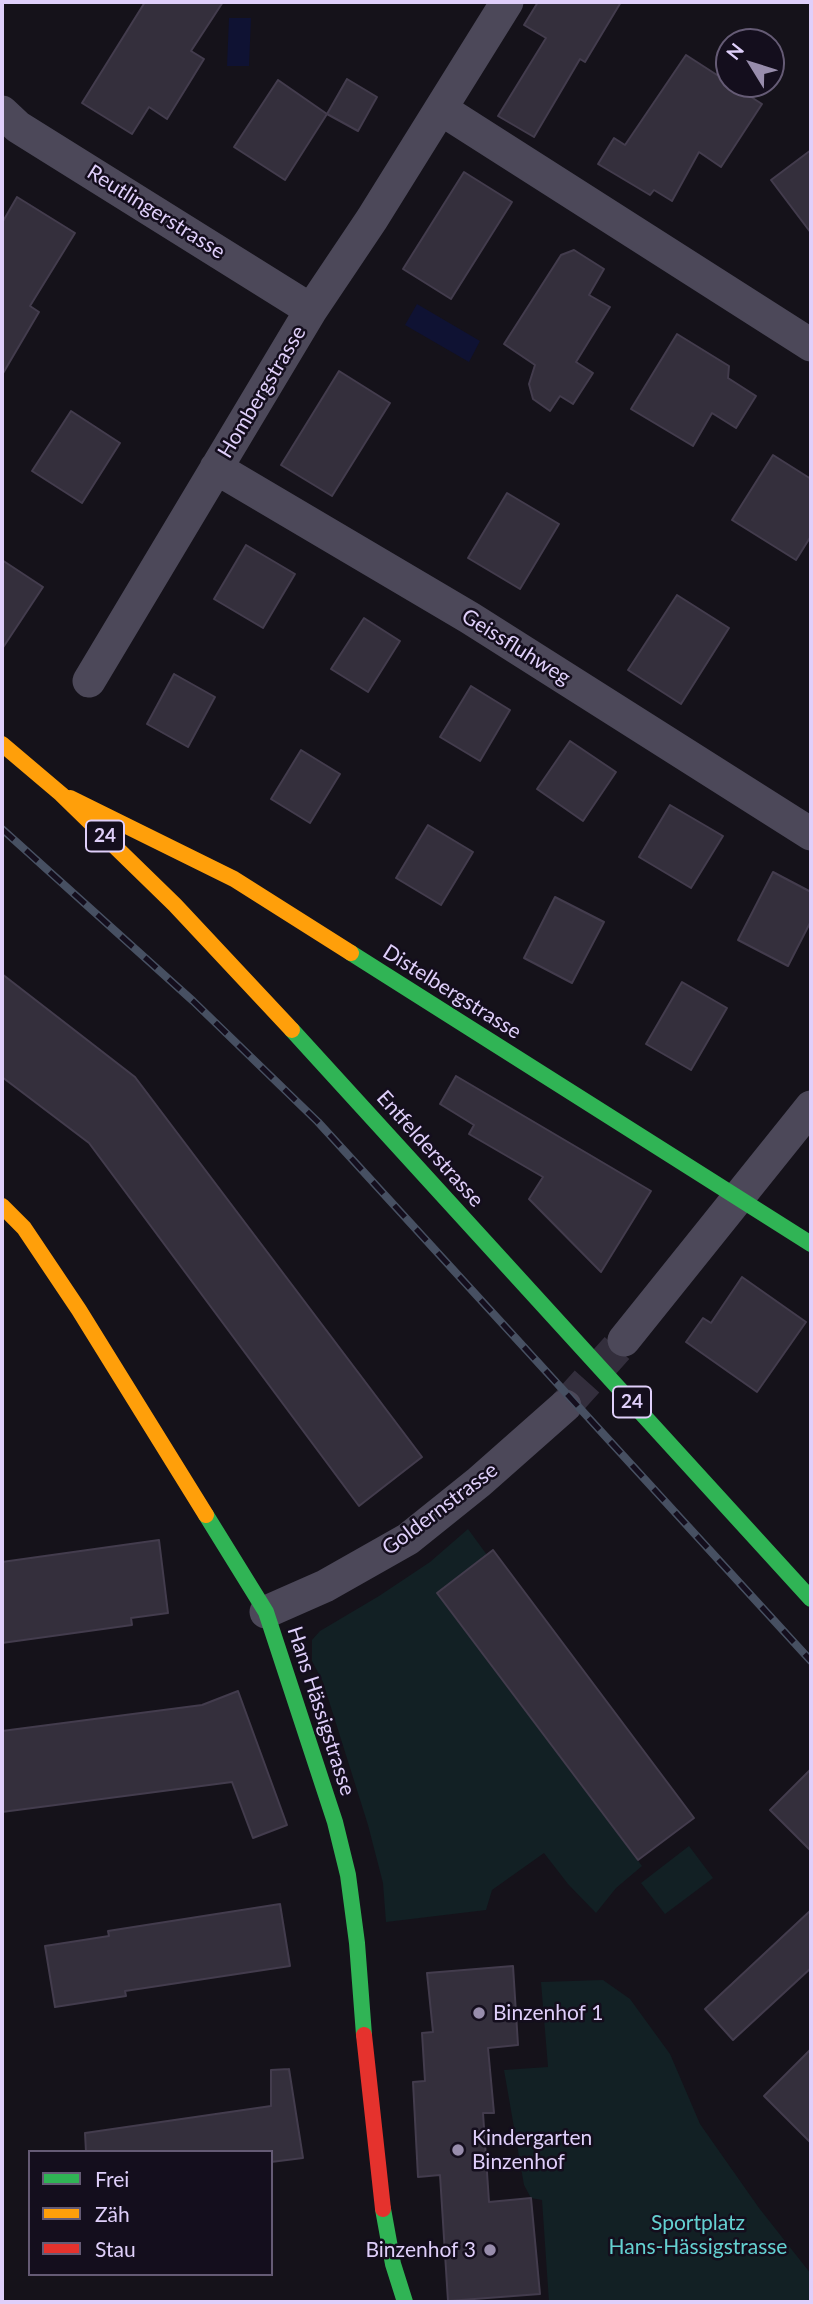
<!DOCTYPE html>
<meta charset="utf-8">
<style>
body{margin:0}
#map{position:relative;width:813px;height:2304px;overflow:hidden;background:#15121a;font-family:Lato,sans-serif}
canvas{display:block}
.frame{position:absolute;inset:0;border:4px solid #dfcffa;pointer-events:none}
.legend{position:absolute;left:28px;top:2150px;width:245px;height:126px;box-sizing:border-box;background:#140e1d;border:2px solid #655b75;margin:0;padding:9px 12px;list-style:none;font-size:21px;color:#dfcffa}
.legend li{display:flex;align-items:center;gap:14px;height:35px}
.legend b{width:35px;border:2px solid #655b75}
.north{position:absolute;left:715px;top:28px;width:70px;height:70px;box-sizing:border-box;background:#140e1d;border:2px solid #655b75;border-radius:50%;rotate:308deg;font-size:19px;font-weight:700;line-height:28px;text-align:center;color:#dfcffa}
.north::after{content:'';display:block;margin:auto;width:24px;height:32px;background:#988dac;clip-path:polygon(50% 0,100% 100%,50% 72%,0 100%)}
</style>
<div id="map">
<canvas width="813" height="2304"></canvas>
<div class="frame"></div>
<ul class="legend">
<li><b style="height:9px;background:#30b455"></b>Frei</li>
<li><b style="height:9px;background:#ff9f0a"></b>Zäh</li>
<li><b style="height:9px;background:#e5322d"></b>Stau</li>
</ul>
<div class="north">N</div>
</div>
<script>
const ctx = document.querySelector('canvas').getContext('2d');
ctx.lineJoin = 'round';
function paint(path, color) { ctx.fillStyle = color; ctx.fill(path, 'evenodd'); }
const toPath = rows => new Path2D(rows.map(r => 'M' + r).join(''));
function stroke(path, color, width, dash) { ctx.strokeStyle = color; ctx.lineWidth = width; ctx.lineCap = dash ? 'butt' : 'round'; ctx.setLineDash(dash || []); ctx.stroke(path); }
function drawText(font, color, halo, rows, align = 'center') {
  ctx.font = font + ' Lato,sans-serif'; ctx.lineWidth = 5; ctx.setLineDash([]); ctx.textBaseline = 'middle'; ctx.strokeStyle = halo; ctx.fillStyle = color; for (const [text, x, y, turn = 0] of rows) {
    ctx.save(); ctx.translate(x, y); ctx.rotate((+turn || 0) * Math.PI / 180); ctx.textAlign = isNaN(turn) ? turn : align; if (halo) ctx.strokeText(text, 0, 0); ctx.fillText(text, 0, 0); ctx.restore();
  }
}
paint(toPath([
 [468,1529,487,1555,438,1593,642,1866,616,1888,596,1913,568,1884,544,1853,492,1890,486,1910,386,1922,383,1883,368,1825,323,1682,312,1661,312,1640,320,1631,379,1596,430,1562],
 [689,1846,713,1878,665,1914,641,1883],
 [603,1980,630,1999,670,2054,700,2124,759,2208,811,2274,811,2302,549,2302,542,2200,531,2198,524,2185,504,2070,548,2067,541,1982]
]), '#122024');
paint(toPath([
 [229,18,251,18,249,66,227,66],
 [417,304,480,341,469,362,405,325]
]), '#0f1233');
const building = toPath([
 [145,2,223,2,191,51,204,59,167,119,149,107,132,134,82,103,145,2],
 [538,2,621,2,585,62,580,59,534,137,498,116,546,38,524,25,538,2],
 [686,55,762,104,721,167,699,152,672,201,654,190,650,195,598,164,614,138,625,145,686,55],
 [347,79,377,97,358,131,327,114,347,79],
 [278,80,327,114,285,180,234,147,278,80],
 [811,150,811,233,771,180,811,150],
 [464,172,512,202,451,299,403,269,464,172],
 [17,197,75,233,30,306,39,312,2,375,2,223,17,197],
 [574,250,604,269,589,295,610,307,576,362,593,373,573,404,560,396,550,411,533,399,529,384,535,365,504,344,561,255,574,250],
 [677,334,729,366,728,378,756,396,736,428,712,413,693,446,631,409,677,334],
 [339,371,390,403,332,496,281,465,339,371],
 [71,411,120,443,82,503,32,471,71,411],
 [773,455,811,479,811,536,796,560,732,520,773,455],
 [507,493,559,524,520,589,468,558,507,493],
 [246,545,295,574,263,628,214,599,246,545],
 [2,560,43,587,2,649,2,560],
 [677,595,729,628,681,704,628,670,677,595],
 [364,618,400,641,368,692,331,669,364,618],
 [174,674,215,697,188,747,147,724,174,674],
 [471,686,510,710,480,761,440,737,471,686],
 [570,741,616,772,583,821,537,789,570,741],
 [301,750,340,774,310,823,271,799,301,750],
 [670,805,723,836,691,888,639,857,670,805],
 [428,825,473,852,441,905,396,878,428,825],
 [773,872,811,892,811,921,788,966,738,940,773,872],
 [555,897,604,922,572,983,524,958,555,897],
 [2,974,135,1077,422,1457,359,1506,89,1143,2,1077,2,974],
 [682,982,727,1008,691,1070,646,1044,682,982],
 [456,1076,651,1191,601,1272,529,1199,543,1177,469,1134,474,1125,440,1104,456,1076],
 [742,1277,806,1322,757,1392,686,1342,703,1318,711,1323,742,1277],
 [159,1540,168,1613,131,1618,132,1625,2,1643,2,1562,159,1540],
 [493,1550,694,1818,638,1860,437,1593,493,1550],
 [238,1691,287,1825,253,1838,232,1782,2,1812,2,1731,202,1705,238,1691],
 [811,1769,811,1851,770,1810,811,1769],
 [280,1904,290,1966,125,1991,126,1996,55,2007,45,1946,109,1936,108,1931,280,1904],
 [811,1910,811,1968,733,2040,705,2009,811,1910],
 [513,1966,518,2045,488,2048,494,2113,483,2113,489,2202,531,2198,540,2294,448,2301,440,2175,418,2177,413,2082,425,2081,422,2033,433,2032,427,1973,513,1966],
 [811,2049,811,2143,764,2096,811,2049],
 [289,2069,303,2158,271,2162,271,2152,86,2152,85,2133,271,2106,271,2070,289,2069]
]);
paint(building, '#342f3c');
stroke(building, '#433c4d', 2);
stroke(toPath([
 [565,1406,617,1348]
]), '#332e3c', 33, [33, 17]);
stroke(toPath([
 [441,109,811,345],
 [2,112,18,127,311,310],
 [216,468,470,618,811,834],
 [89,681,311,310,372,219,507,2],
 [624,1340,811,1107],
 [266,1612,325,1586,408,1539,479,1482,565,1406]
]), '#4c4859', 33);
stroke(toPath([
 [351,953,811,1244],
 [292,1030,811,1599],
 [206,1515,266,1612,335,1822,348,1875,357,1943,364,2035],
 [383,2209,393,2264,405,2302]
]), '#30b455', 16);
stroke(toPath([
 [2,744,61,794,175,905,292,1030],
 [70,798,234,879,351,953],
 [2,1206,24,1228,79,1310,206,1515]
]), '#ff9f0a', 16);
stroke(toPath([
 [364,2035,383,2209]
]), '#e5322d', 16);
const rail = toPath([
 [2,829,193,1001,318,1122,811,1661]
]);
stroke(rail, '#475062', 8);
stroke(rail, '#140e1d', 5, [16]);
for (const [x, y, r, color] of [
 [479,2013,7,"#988dac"],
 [458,2150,7,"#988dac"],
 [490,2250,7,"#988dac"]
]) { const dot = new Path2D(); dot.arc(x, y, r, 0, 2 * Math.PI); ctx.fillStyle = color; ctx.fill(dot); stroke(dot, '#140e1d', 2.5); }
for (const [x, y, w] of [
 [105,836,38],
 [632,1402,38]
]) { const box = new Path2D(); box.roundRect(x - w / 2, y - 15.5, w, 31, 5); ctx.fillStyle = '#140e1d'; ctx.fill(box); stroke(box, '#dfcffa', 2); }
drawText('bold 19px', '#dfcffa', null, [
 ["24",105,836],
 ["24",632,1402]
]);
drawText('21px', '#dfcffa', '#140e1d', [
 ["Reutlingerstrasse",156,212,32],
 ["Hombergstrasse",262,392,-59],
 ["Geissfluhweg",516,647,32],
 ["Distelbergstrasse",452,992,32],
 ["Entfelderstrasse",430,1149,48],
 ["Goldernstrasse",440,1509,-37],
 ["Hans Hässigstrasse",321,1711,72]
]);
drawText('21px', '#dfcffa', '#140e1d', [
 ["Binzenhof 1",493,2013],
 ["Kindergarten",472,2138],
 ["Binzenhof",472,2162],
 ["Binzenhof 3",476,2250,"right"]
], 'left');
drawText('21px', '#64d1d1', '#140e1d', [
 ["Sportplatz",698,2223],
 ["Hans-Hässigstrasse",698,2247]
]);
</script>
